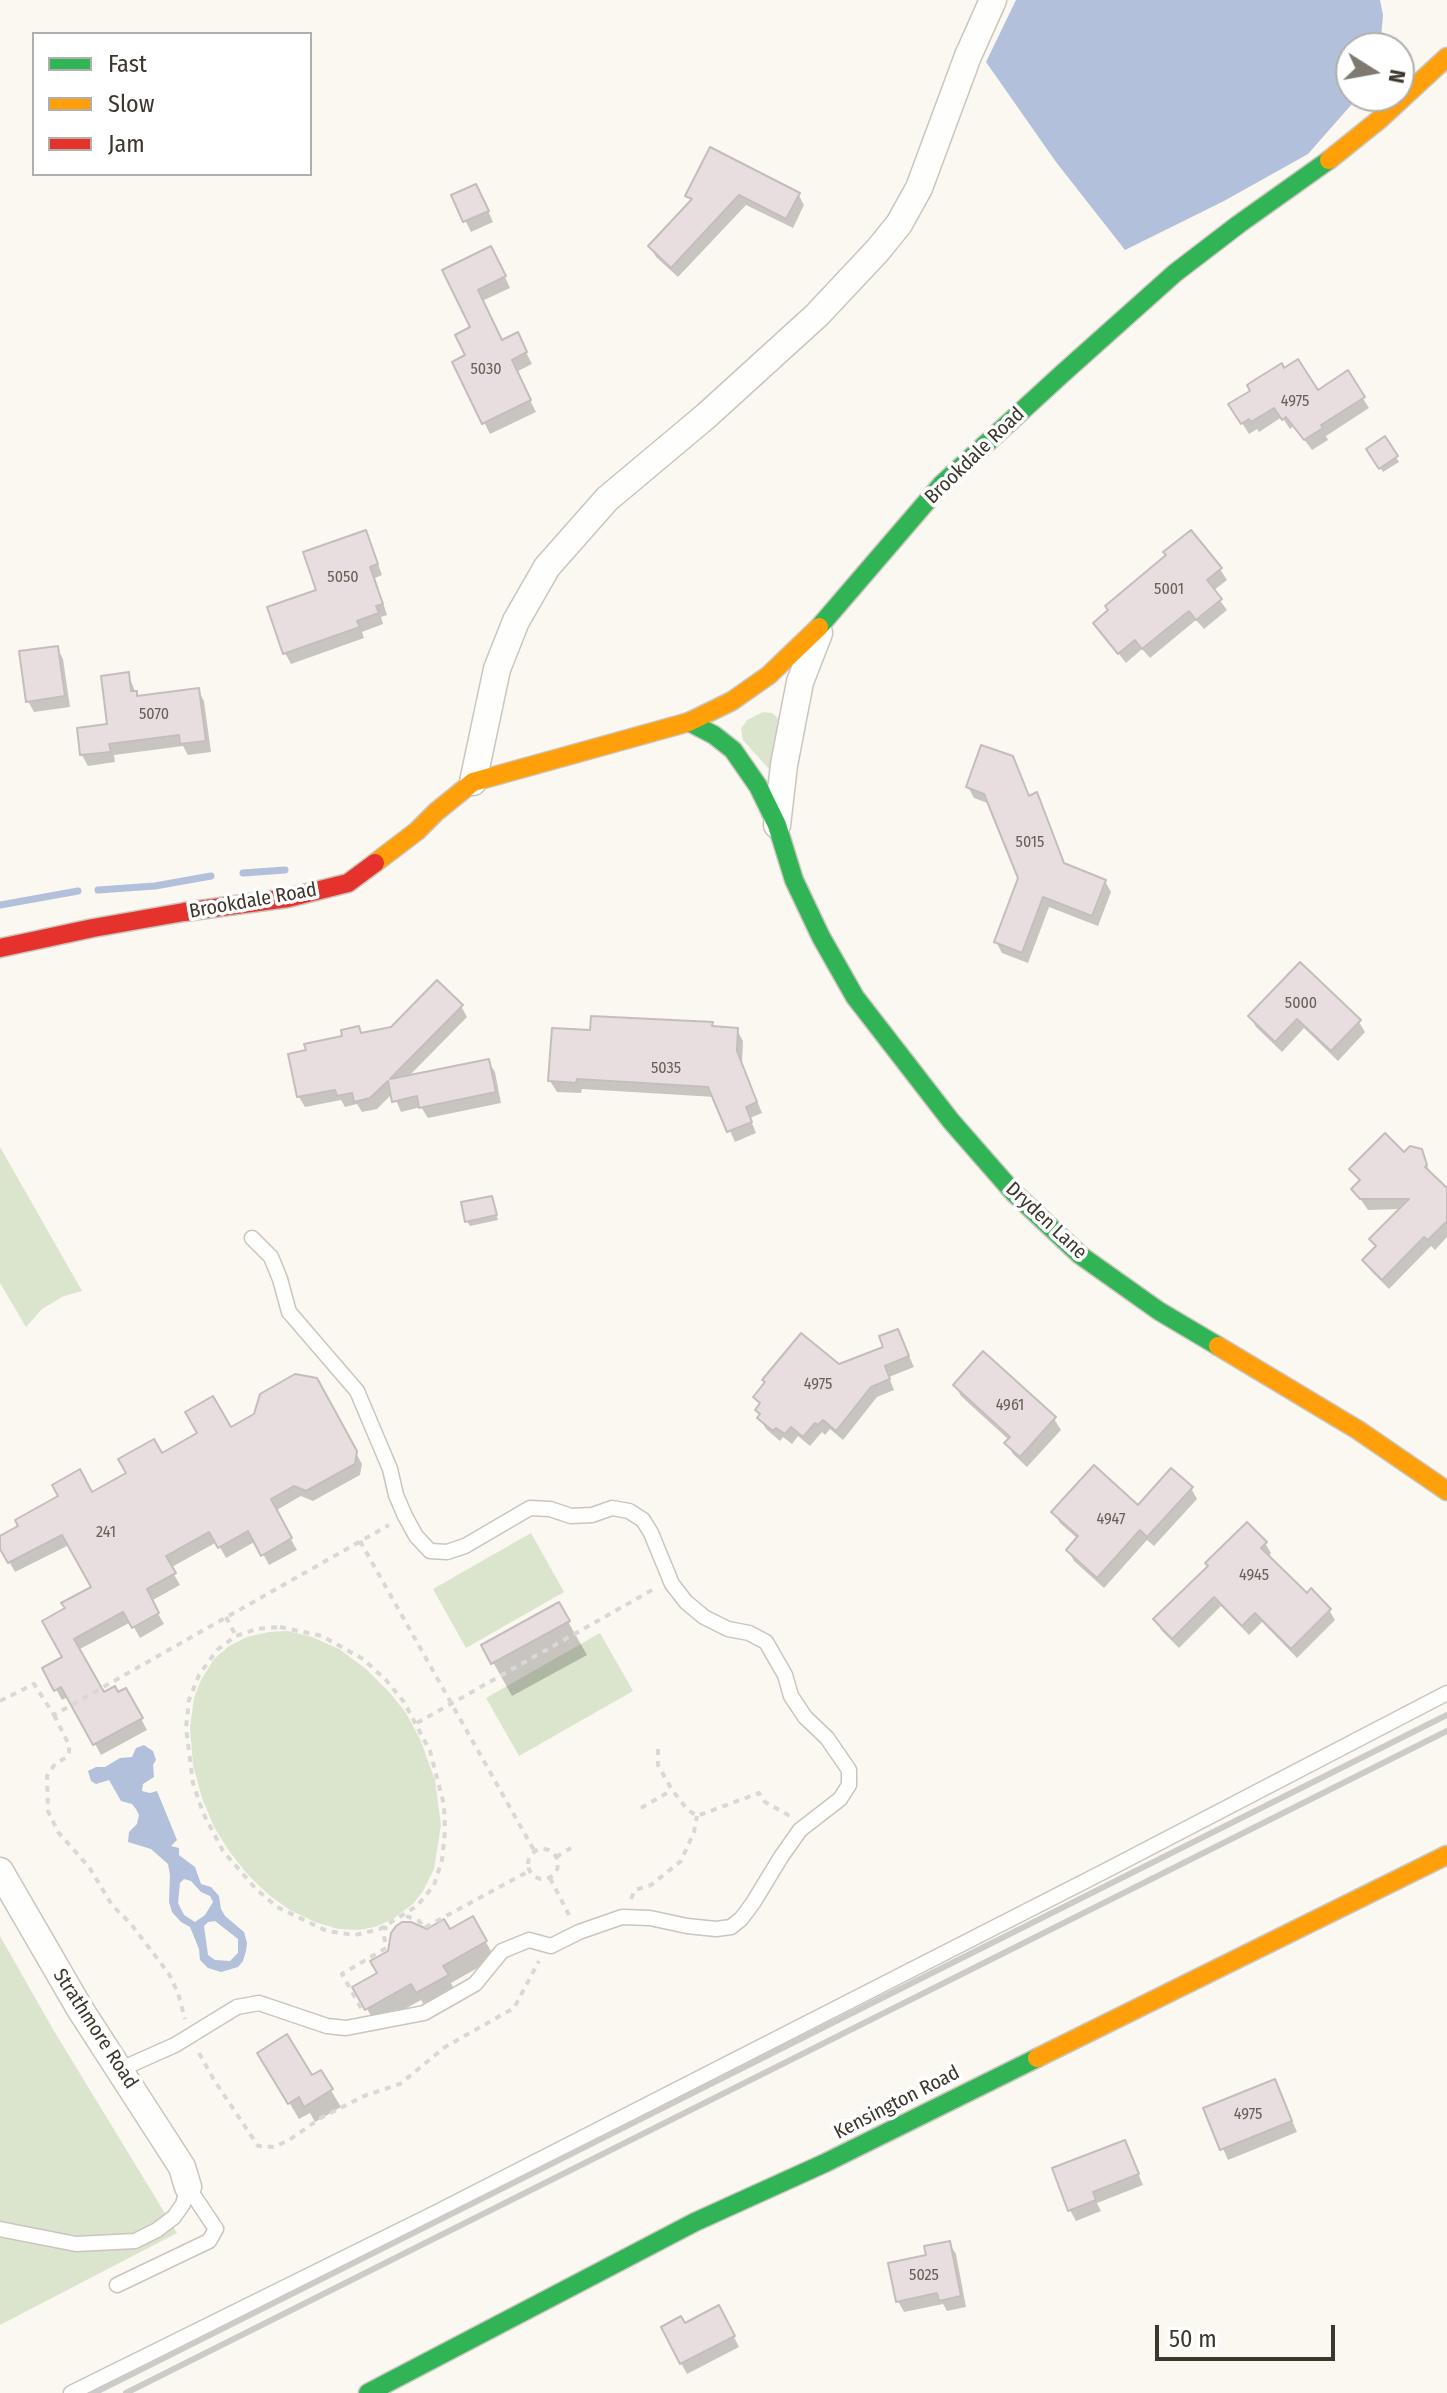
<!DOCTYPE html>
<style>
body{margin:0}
#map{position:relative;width:1447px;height:2393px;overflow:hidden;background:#fbf7f1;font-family:"Fira Sans Condensed",sans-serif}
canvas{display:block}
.legend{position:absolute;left:32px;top:32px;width:280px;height:144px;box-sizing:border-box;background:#fff;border:2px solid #b1afaa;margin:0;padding:10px 14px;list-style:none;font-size:24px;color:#3c362b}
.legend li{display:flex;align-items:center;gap:16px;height:40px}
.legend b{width:40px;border:2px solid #b1afaa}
.north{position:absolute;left:1335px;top:32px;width:80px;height:80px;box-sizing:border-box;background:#fff;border:2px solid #b1afaa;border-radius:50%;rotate:101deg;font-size:22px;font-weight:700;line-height:32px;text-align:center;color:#3c362b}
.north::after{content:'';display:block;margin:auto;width:28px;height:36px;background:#7f7a70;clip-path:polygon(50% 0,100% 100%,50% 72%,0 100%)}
.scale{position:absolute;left:1155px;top:2325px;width:180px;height:36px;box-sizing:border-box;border:4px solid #3c362b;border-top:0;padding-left:10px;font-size:24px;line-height:28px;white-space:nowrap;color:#3c362b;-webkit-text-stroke:6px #fff;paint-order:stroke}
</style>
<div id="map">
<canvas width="1447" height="2393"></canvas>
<ul class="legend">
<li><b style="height:10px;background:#30b455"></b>Fast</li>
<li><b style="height:10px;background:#ff9f0a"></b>Slow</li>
<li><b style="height:10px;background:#e5322d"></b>Jam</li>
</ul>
<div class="north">N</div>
<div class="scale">50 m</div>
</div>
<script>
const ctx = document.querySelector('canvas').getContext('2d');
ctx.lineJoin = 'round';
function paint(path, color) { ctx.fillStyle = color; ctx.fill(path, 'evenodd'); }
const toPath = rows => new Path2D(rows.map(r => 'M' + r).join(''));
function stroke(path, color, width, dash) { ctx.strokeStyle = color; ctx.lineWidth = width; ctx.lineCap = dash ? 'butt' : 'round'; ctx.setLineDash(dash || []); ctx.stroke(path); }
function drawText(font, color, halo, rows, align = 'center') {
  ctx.font = font + ' "Fira Sans Condensed",sans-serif'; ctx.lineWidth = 7; ctx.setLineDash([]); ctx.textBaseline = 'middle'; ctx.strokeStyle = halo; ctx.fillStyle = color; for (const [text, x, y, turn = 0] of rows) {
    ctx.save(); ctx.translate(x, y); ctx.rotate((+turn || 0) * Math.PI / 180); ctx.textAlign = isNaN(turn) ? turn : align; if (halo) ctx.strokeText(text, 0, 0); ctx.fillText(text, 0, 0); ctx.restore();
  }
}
paint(toPath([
 [763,712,772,713,779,719,781,730,776,777,743,740,741,729,747,720],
 [0,1147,82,1291,64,1296,42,1309,26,1327,0,1283],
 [531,1533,564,1592,466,1648,433,1589],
 [288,1631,312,1637,339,1649,366,1669,390,1693,406,1713,420,1739,435,1780,441,1825,434,1869,423,1891,413,1904,393,1919,375,1927,359,1930,338,1929,315,1922,290,1910,270,1896,249,1876,229,1851,214,1827,202,1798,193,1765,190,1727,194,1698,201,1680,214,1659,229,1646,247,1637,269,1632],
 [600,1633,633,1691,519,1756,486,1698],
 [0,1936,54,2031,177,2233,0,2325]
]), '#dbe5ce');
paint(toPath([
 [1016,0,1380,0,1383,15,1380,48,1351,48,1351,96,1359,96,1308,154,1224,201,1125,250,1056,162,986,62],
 [144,1745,153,1751,156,1760,153,1765,154,1777,143,1784,142,1791,150,1793,157,1791,177,1840,171,1846,179,1848,179,1855,195,1867,201,1884,211,1887,219,1896,221,1909,225,1916,244,1932,247,1943,246,1951,243,1961,238,1967,221,1972,208,1968,200,1960,199,1949,190,1927,181,1922,172,1912,169,1902,170,1875,168,1864,151,1849,128,1842,129,1832,137,1824,139,1815,136,1809,132,1804,121,1801,109,1780,96,1784,91,1781,88,1771,96,1767,105,1767,120,1758,132,1757,136,1748],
 [184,1879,191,1881,201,1892,210,1896,213,1902,205,1915,195,1922,184,1915,178,1903,180,1883],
 [215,1921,238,1939,238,1953,230,1961,215,1960,208,1955,204,1926,208,1922]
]), '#b2c0db');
paint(toPath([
 [711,150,798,194,804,205,793,228,746,205,678,277,656,257,650,246,692,203,688,196],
 [453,196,482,197,493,222,471,232],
 [497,259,510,288,482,301,502,343,523,346,532,364,516,372,536,412,490,434,454,362,467,356,472,328,445,271],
 [1347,373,1369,408,1326,436,1328,440,1312,450,1294,426,1290,429,1282,417,1259,432,1257,429,1249,434,1237,415,1317,393],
 [1384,439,1399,462,1383,472,1369,449],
 [365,533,371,544,382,575,375,578,387,615,381,617,383,624,362,632,364,638,291,664,285,653,319,591],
 [1168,556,1220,569,1227,580,1213,591,1227,610,1204,629,1196,620,1150,658,1142,649,1126,663,1095,624],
 [57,648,63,659,70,707,34,712,28,701],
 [128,674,138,698,198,690,204,701,211,752,188,755,183,746,114,755,115,762,88,766,82,755,79,729,109,726],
 [1012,758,1030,797,1042,805,1065,866,1105,881,1111,892,1098,926,1049,907,1028,963,1002,953,996,942,1020,878,990,804,974,798,968,787],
 [461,1006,467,1017,408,1077,488,1061,495,1072,501,1103,428,1118,421,1107,401,1112,393,1093,377,1109,362,1112,357,1104,345,1107,341,1100,305,1107,299,1097,345,1038,358,1028,362,1035,392,1028],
 [1250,1016,1359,1022,1365,1032,1338,1061,1304,1028,1282,1052,1256,1027],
 [712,1024,714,1029,737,1030,743,1041,742,1063,762,1113,750,1118,756,1133,735,1142,715,1097,582,1089,581,1093,557,1092,550,1081,592,1033],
 [1420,1151,1432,1176,1447,1191,1447,1237,1435,1250,1431,1246,1389,1289,1371,1271,1365,1261,1377,1248,1372,1239,1401,1209,1368,1210,1354,1190,1360,1183,1352,1169],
 [491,1198,498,1220,470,1226,467,1221],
 [898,1331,914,1367,889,1377,894,1390,877,1397,843,1440,830,1429,825,1435,822,1432,810,1446,798,1436,792,1444,783,1437,780,1441,766,1429,760,1418,761,1417,758,1410,761,1406,755,1397,885,1348],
 [316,1380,362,1464,360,1475,313,1501,301,1496,275,1511,297,1550,269,1565,256,1541,226,1558,217,1542,170,1568,180,1585,151,1601,164,1624,140,1638,131,1622,78,1650,103,1695,118,1695,126,1690,147,1730,101,1755,69,1696,62,1700,45,1669,65,1658,67,1609,93,1588,69,1545,15,1572,0,1545,0,1539,92,1494,161,1456,230,1430],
 [955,1385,1054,1419,1061,1430,1027,1467,1013,1454,1007,1443,1009,1440,961,1396],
 [1191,1488,1197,1499,1154,1546,1147,1540,1104,1588,1074,1561,1068,1550,1078,1539,1060,1523,1054,1512,1138,1508],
 [1265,1543,1271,1553,1268,1557,1307,1596,1329,1610,1335,1620,1297,1658,1262,1622,1249,1635,1221,1606,1179,1648,1161,1630,1156,1620],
 [558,1604,587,1655,512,1696,484,1646],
 [472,1918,495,1958,451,1983,456,1993,427,2009,421,2000,376,2025,355,1987,380,1974,427,1931,449,1931],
 [260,2053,311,2078,320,2072,341,2107,315,2122,310,2113,299,2119],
 [1275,2081,1297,2132,1228,2160,1206,2110],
 [1125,2142,1143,2185,1097,2203,1101,2211,1076,2221,1070,2210],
 [949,2243,956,2254,966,2307,947,2311,943,2304,904,2312,898,2301,928,2257],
 [725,2319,739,2347,687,2374,681,2363,684,2326]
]), '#0003');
stroke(toPath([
 [243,873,285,870],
 [98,890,155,886,211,876],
 [0,905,78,891]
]), '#b2c0db', 7);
const building = toPath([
 [710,147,800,193,786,219,739,195,671,268,648,246,692,199,685,196,710,147],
 [476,184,489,211,463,222,451,195,476,184],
 [491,246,506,276,478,290,502,340,518,332,527,352,512,360,531,400,482,424,452,362,465,355,455,335,470,327,442,270,491,246],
 [1298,359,1318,390,1348,370,1365,397,1321,425,1323,428,1304,440,1286,417,1282,420,1274,408,1251,422,1249,419,1241,424,1228,404,1250,391,1247,385,1256,379,1282,363,1284,368,1298,359],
 [1385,436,1398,456,1379,469,1366,449,1385,436],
 [366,530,378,564,370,567,383,604,376,606,379,613,357,621,360,627,283,654,267,607,316,590,303,552,366,530],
 [1191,530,1222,568,1207,580,1222,599,1196,620,1189,611,1142,649,1135,640,1118,654,1093,623,1108,610,1105,606,1166,555,1163,552,1191,530],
 [58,646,65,696,26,702,19,651,58,646],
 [129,672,131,691,137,691,137,696,199,688,206,741,180,744,179,735,109,744,111,752,80,755,77,728,107,724,101,676,129,672],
 [981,745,1013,756,1029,796,1037,792,1064,863,1106,880,1092,916,1043,897,1022,953,994,942,1018,878,984,794,966,787,981,745],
 [1300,962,1361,1020,1331,1051,1297,1019,1275,1042,1248,1016,1300,962],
 [437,980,463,1005,390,1079,489,1059,496,1092,419,1108,417,1096,392,1102,388,1081,370,1098,354,1102,352,1093,337,1096,335,1090,297,1097,288,1054,306,1050,304,1044,342,1036,341,1030,359,1026,361,1033,391,1027,437,980],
 [591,1016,713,1022,712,1026,738,1028,737,1051,757,1102,746,1107,752,1122,727,1132,708,1087,577,1079,576,1083,548,1081,552,1028,590,1030,591,1016],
 [1385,1133,1404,1152,1410,1146,1422,1149,1427,1165,1425,1167,1447,1188,1447,1221,1428,1240,1424,1237,1382,1280,1362,1260,1376,1246,1369,1239,1409,1199,1360,1199,1351,1189,1360,1180,1349,1169,1385,1133],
 [492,1196,497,1215,465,1222,461,1202,492,1196],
 [898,1329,909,1356,885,1366,890,1379,871,1387,836,1431,823,1420,818,1425,815,1423,803,1437,791,1427,785,1434,776,1428,773,1431,757,1418,760,1414,755,1410,760,1403,753,1397,765,1382,762,1380,801,1333,839,1364,883,1347,879,1336,898,1329],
 [983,1351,1056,1417,1020,1457,1004,1443,1010,1437,953,1385,983,1351],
 [295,1374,317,1378,357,1451,355,1464,306,1491,294,1486,271,1499,292,1538,261,1556,248,1531,218,1548,209,1532,166,1556,176,1573,147,1589,159,1613,132,1628,123,1612,74,1639,104,1692,115,1686,118,1692,126,1688,143,1718,93,1745,61,1687,54,1691,42,1668,62,1657,42,1621,65,1608,61,1603,91,1587,62,1535,8,1563,0,1549,0,1536,18,1526,15,1520,58,1496,52,1485,80,1469,92,1492,126,1473,118,1459,154,1439,162,1453,197,1433,185,1412,213,1396,231,1427,254,1414,260,1394,295,1374],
 [1094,1465,1138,1505,1171,1468,1193,1487,1147,1537,1140,1530,1097,1578,1066,1550,1078,1536,1051,1512,1094,1465],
 [1247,1522,1267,1542,1261,1548,1307,1593,1311,1588,1331,1609,1291,1649,1255,1613,1242,1626,1214,1597,1172,1639,1153,1619,1208,1566,1205,1563,1247,1522],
 [559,1602,570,1621,491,1664,481,1645,559,1602],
 [473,1916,487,1941,443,1966,449,1975,416,1993,411,1984,365,2010,352,1987,377,1973,370,1961,388,1951,391,1933,396,1926,402,1922,411,1922,427,1929,444,1919,450,1929,473,1916],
 [287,2034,312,2075,321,2070,333,2089,304,2107,299,2097,288,2104,257,2053,287,2034],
 [1275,2079,1292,2121,1220,2150,1203,2108,1275,2079],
 [1125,2140,1139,2174,1093,2192,1096,2200,1068,2211,1052,2168,1125,2140],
 [950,2241,961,2296,939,2301,937,2293,896,2302,888,2263,926,2255,924,2246,950,2241],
 [719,2305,735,2336,680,2364,661,2327,681,2316,685,2323,719,2305]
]);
paint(building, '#e9dedf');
stroke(building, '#c5bdbd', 2);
const lane = toPath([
 [121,2069,175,2045,237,2007,259,2003,327,2026,346,2028,424,2013,475,1984,502,1951,529,1940,551,1946,579,1932,622,1917,650,1918,687,1926,716,1929,731,1927,741,1919,753,1903,781,1857,800,1830,840,1799,849,1785,849,1770,827,1738,805,1717,791,1696,785,1675,766,1642,749,1633,728,1629,704,1617,686,1602,672,1584,651,1533,643,1520,629,1511,612,1508,592,1515,571,1516,550,1509,530,1508,465,1546,447,1552,430,1551,416,1536,405,1516,396,1495,390,1469,357,1391,289,1312,280,1279,271,1257,252,1238],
 [0,2229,76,2244,135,2241,157,2230,174,2217,183,2204,188,2187],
 [117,2285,209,2241,216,2229,188,2187],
 [71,2393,435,2213,1105,1871,1447,1693]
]);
const street = toPath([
 [473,782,497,669,516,621,547,567,607,499,706,416,817,315,878,250,899,224,919,188,968,56,993,0],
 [777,825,784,765,800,682,819,633],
 [0,1871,80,2009,182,2167,188,2187]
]);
const fast = toPath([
 [819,627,941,485,1062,374,1175,273,1239,224,1329,160],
 [689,722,714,735,733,750,758,786,777,825,794,880,821,937,855,997,951,1121,1014,1193,1080,1255,1159,1311,1218,1346],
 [368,2393,695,2222,825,2163,1037,2058]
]);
const slow = toPath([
 [1329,160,1380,119,1447,57],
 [375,863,417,831,436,812,473,782,689,722,732,701,769,675,819,627],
 [1218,1346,1358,1430,1447,1491],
 [1037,2058,1447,1855]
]);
const jam = toPath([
 [0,948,93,928,184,912,288,898,348,883,375,863]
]);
stroke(lane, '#cac5bd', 17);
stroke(street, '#cac5bd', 29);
stroke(fast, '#cac5bd', 21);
stroke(slow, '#cac5bd', 21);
stroke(jam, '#cac5bd', 21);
stroke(toPath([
 [360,1541,535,1852],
 [226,1617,236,1636],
 [280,1627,322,1636,363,1659,386,1680,404,1702,430,1751,444,1805,445,1831,442,1860,434,1885,417,1906,380,1929,355,1935,327,1931,277,1907,255,1888,223,1851,203,1813,193,1783,186,1728,189,1700,199,1675,217,1650,236,1636,257,1629,280,1627],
 [0,1701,34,1684,54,1715,389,1525],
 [54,1715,69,1745,69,1752,67,1757,55,1764,47,1776,48,1811,58,1832,89,1867,112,1905,131,1924,169,1974,178,1993,185,2019],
 [417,1723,654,1589],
 [658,1749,658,1765,672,1790,687,1809,697,1816,759,1793,765,1802,790,1816],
 [641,1808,672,1790],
 '528 1864a15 15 0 1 1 30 0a15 15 0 1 1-30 0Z',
 [556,1857,571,1848],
 [550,1878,569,1915],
 [631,1899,635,1890,651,1885,681,1861,694,1832,697,1816],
 [406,1916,419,1921,424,1928,529,1871],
 [361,2008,342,1974,386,1948,384,1936,386,1926],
 [199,2053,214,2080,258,2146,274,2147,289,2140,321,2118,364,2096,400,2084,445,2047,514,2008,539,1961]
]), '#d9d8d5', 4, [6, 6]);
stroke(lane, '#fefefd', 14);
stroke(street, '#fefefd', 26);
stroke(fast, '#30b455', 18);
stroke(slow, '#ff9f0a', 18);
stroke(jam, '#e5322d', 18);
stroke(toPath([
 [94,2393,1447,1715],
 [126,2393,1447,1731]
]), '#cccbc8', 6);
drawText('16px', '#676058', null, [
 ["5030",486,370],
 ["4975",1295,402],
 ["5050",343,578],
 ["5001",1169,590],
 ["5070",154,715],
 ["5015",1030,843],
 ["5000",1301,1004],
 ["5035",666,1069],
 ["4975",818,1385],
 ["4961",1010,1406],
 ["4947",1111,1520],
 ["241",106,1533],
 ["4945",1254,1576],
 ["4975",1248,2115],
 ["5025",924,2276]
]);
drawText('20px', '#3c362b', '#fff', [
 ["Brookdale Road",975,456,-44],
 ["Brookdale Road",253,901,-10],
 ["Dryden Lane",1046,1221,43],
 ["Strathmore Road",95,2029,57],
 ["Kensington Road",897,2103,-27]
]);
</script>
